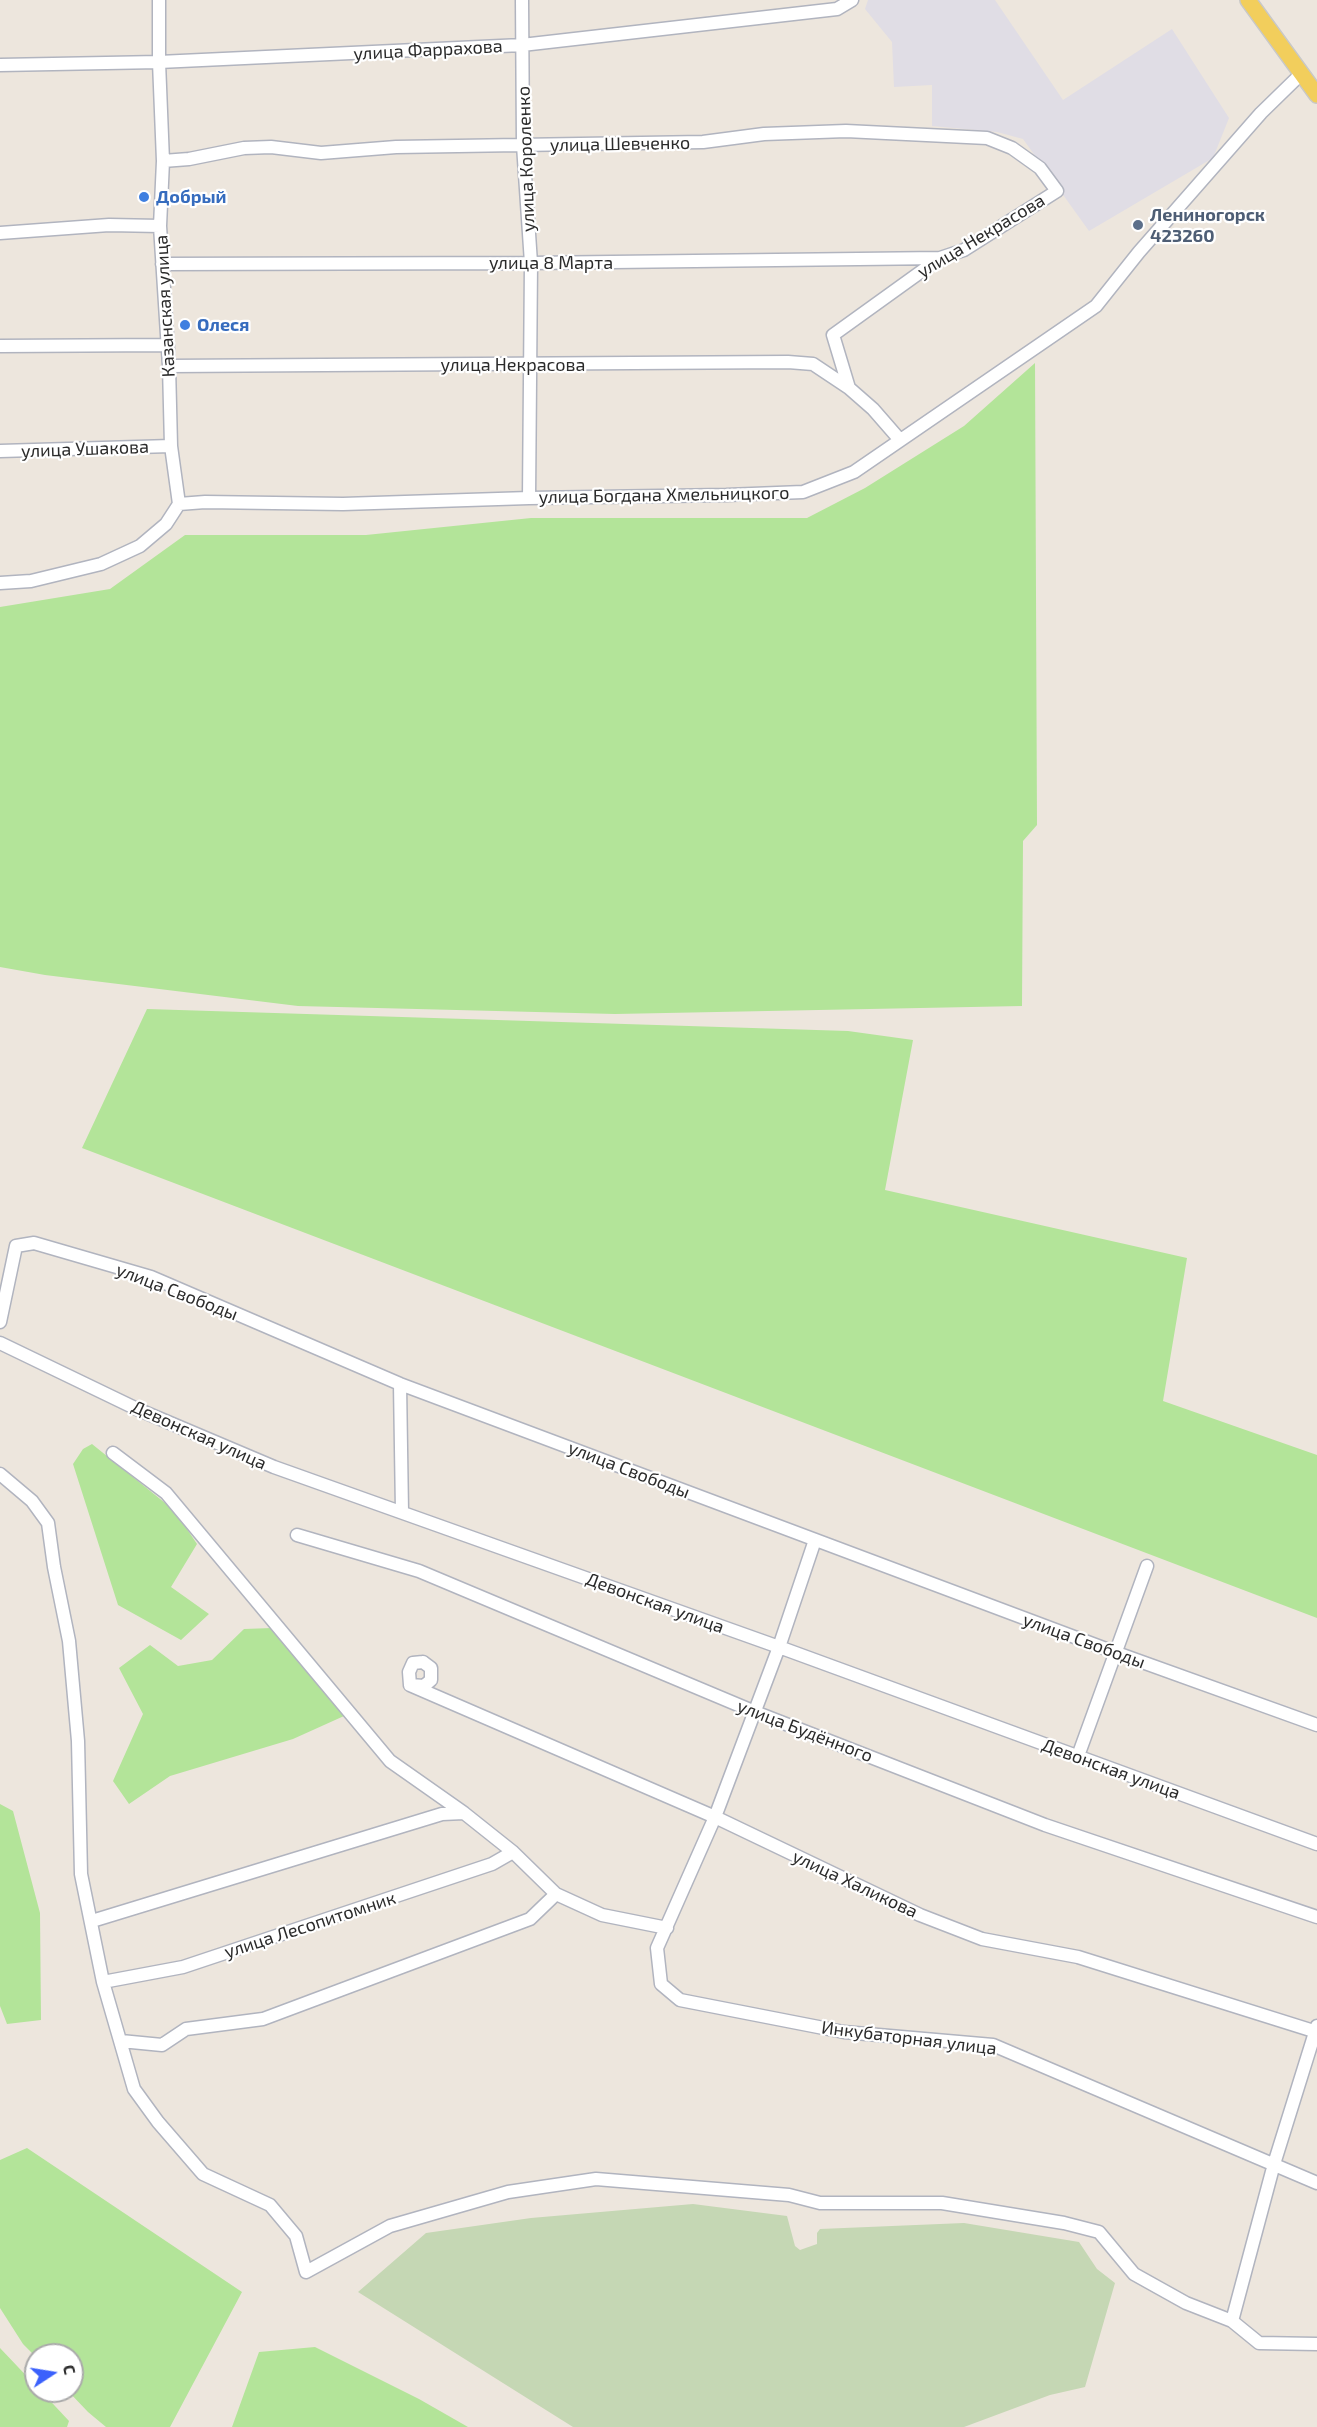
<!DOCTYPE html>
<meta charset="utf-8">
<style>
body{margin:0}
#map{position:relative;width:1317px;height:2427px;overflow:hidden;background:#ede6dd;font-family:"Exo 2",sans-serif}
canvas{display:block}
.north{position:absolute;left:24px;top:2343px;width:60px;height:60px;box-sizing:border-box;background:#fff;border:2px solid #aaa;border-radius:50%;rotate:78deg;font-size:16px;font-weight:700;line-height:24px;text-align:center;color:#2b2b2b}
.north::after{content:'';display:block;margin:auto;width:21px;height:27px;background:#3b61fc;clip-path:polygon(50% 0,100% 100%,50% 72%,0 100%)}
</style>
<div id="map">
<canvas width="1317" height="2427"></canvas>
<div class="north">С</div>
</div>
<script>
const ctx = document.querySelector('canvas').getContext('2d');
ctx.lineJoin = 'round';
function paint(path, color) { ctx.fillStyle = color; ctx.fill(path, 'evenodd'); }
const toPath = rows => new Path2D(rows.map(r => 'M' + r).join(''));
function stroke(path, color, width, dash) { ctx.strokeStyle = color; ctx.lineWidth = width; ctx.lineCap = dash ? 'butt' : 'round'; ctx.setLineDash(dash || []); ctx.stroke(path); }
function drawText(font, color, halo, rows, align = 'center') {
  ctx.font = font + ' "Exo 2",sans-serif'; ctx.lineWidth = 4.5; ctx.setLineDash([]); ctx.textBaseline = 'middle'; ctx.strokeStyle = halo; ctx.fillStyle = color; for (const [text, x, y, turn = 0] of rows) {
    ctx.save(); ctx.translate(x, y); ctx.rotate((+turn || 0) * Math.PI / 180); ctx.textAlign = isNaN(turn) ? turn : align; if (halo) ctx.strokeText(text, 0, 0); ctx.fillText(text, 0, 0); ctx.restore();
  }
}
paint(toPath([
 [868,0,995,0,1063,100,1172,29,1229,118,1213,158,1089,231,1023,139,997,132,932,126,932,85,894,87,892,42,865,9]
]), '#e0dde5');
paint(toPath([
 [1035,363,1037,825,1023,841,1022,1006,615,1014,298,1006,45,975,0,967,0,607,110,589,185,535,366,535,531,518,807,518,865,488,964,426],
 [147,1009,848,1031,913,1040,885,1190,1187,1258,1163,1401,1317,1455,1317,1618,82,1148],
 [92,1444,175,1511,197,1544,171,1587,209,1614,181,1640,118,1605,73,1464,83,1449],
 [272,1628,344,1716,293,1739,170,1776,129,1804,113,1781,143,1714,119,1668,150,1645,178,1666,212,1660,244,1629],
 [0,1804,13,1811,40,1913,41,2020,7,2024,0,2006],
 [27,2148,242,2292,170,2427,106,2427,88,2412,68,2391,72,2391,72,2355,36,2355,36,2357,23,2344,0,2308,0,2160],
 [315,2347,419,2399,468,2427,232,2427,259,2352],
 [0,2348,36,2386,36,2391,41,2391,69,2421,67,2427,0,2427]
]), '#b3e499');
paint(toPath([
 [693,2204,787,2216,795,2246,800,2250,817,2244,817,2233,820,2229,964,2223,1079,2242,1097,2269,1115,2283,1085,2387,1050,2395,964,2427,573,2427,358,2292,426,2233,531,2218]
]), '#c5d7b4');
const minor = toPath([
 [159,0,159,62,163,161,160,226,169,366,171,446,179,504],
 [522,0,523,145,531,263,529,498],
 [0,65,159,62,522,45,837,9,852,0],
 [163,161,189,159,244,148,271,147,321,153,396,147,703,142,764,134,846,131,987,138,1012,148,1040,168,1057,191,964,250,940,258,833,335,849,388],
 [0,233,109,225,160,226],
 [162,264,531,263,940,258],
 [0,346,168,345],
 [169,366,788,362,813,364,849,388,873,409,900,440],
 [0,451,171,446],
 [0,583,31,581,101,564,140,546,166,524,179,504,205,502,343,504,529,498,726,495,803,492,854,472,1096,306,1139,252,1261,113,1301,74],
 [0,1322,16,1246,34,1243,151,1277,400,1384,1117,1653,1317,1725],
 [0,1343,137,1409,274,1467,779,1647,1317,1844],
 [400,1384,402,1512],
 [113,1453,166,1493,390,1761,464,1813],
 [0,1474,32,1501,48,1523,54,1567,69,1641,78,1741,81,1874,103,1982,134,2089,158,2122,203,2174,270,2205,296,2236,306,2272,390,2226,508,2192,596,2179,789,2195,820,2203,942,2203,1064,2223,1099,2232,1134,2274,1186,2303,1232,2321,1259,2343,1317,2344],
 [297,1535,419,1571,755,1712,1045,1825,1317,1917],
 [815,1540,779,1647,715,1817,657,1948,661,1984,680,2000,844,2032,993,2045,1317,2183],
 [423,1662,431,1668,431,1680,424,1686,410,1685,409,1672,413,1663,423,1662],
 [410,1685,715,1817,920,1915,982,1939,1078,1957,1317,2032],
 [1078,1756,1147,1566],
 [92,1921,442,1814,464,1813,513,1852,556,1894,602,1915,667,1928],
 [103,1982,183,1967,492,1864,513,1852],
 [121,2041,162,2045,186,2029,263,2019,530,1919,556,1894],
 [1232,2321,1274,2164,1317,2026]
]);
const major = toPath([
 [1248,0,1317,95]
]);
stroke(minor, '#b1b4bf', 15);
stroke(major, '#c8c8c8', 18);
stroke(minor, '#fff', 12);
stroke(major, '#f2ce5c', 15);
for (const [x, y, r, color] of [
 [144,197,6,"#3f7fe0"],
 [1138,225,6,"#5c6f8a"],
 [185,325,6,"#3f7fe0"]
]) { const dot = new Path2D(); dot.arc(x, y, r, 0, 2 * Math.PI); ctx.fillStyle = color; ctx.fill(dot); stroke(dot, '#fff', 2); }
drawText('18px', '#2b2b2b', '#fff', [
 ["улица Фаррахова",428,50,-3],
 ["улица Шевченко",620,144,-1],
 ["улица Короленко",526,159,-92],
 ["улица Некрасова",981,236,-31],
 ["улица 8 Марта",551,263],
 ["Казанская улица",165,306,-93],
 ["улица Некрасова",513,365],
 ["улица Ушакова",85,449,-2],
 ["улица Богдана Хмельницкого",664,495,-1],
 ["улица Свободы",177,1292,21],
 ["Девонская улица",199,1435,24],
 ["улица Свободы",629,1470,21],
 ["Девонская улица",655,1603,20],
 ["улица Свободы",1084,1641,20],
 ["улица Будённого",805,1731,21],
 ["Девонская улица",1111,1769,20],
 ["улица Халикова",855,1884,25],
 ["улица Лесопитомник",310,1925,-18],
 ["Инкубаторная улица",909,2038,7]
]);
drawText('bold 18px', '#366cbe', '#fff', [
 ["Добрый",156,197],
 ["Олеся",197,325]
], 'left');
drawText('bold 18px', '#4e5e75', '#fff', [
 ["Лениногорск",1150,215],
 ["423260",1150,236]
], 'left');
</script>
